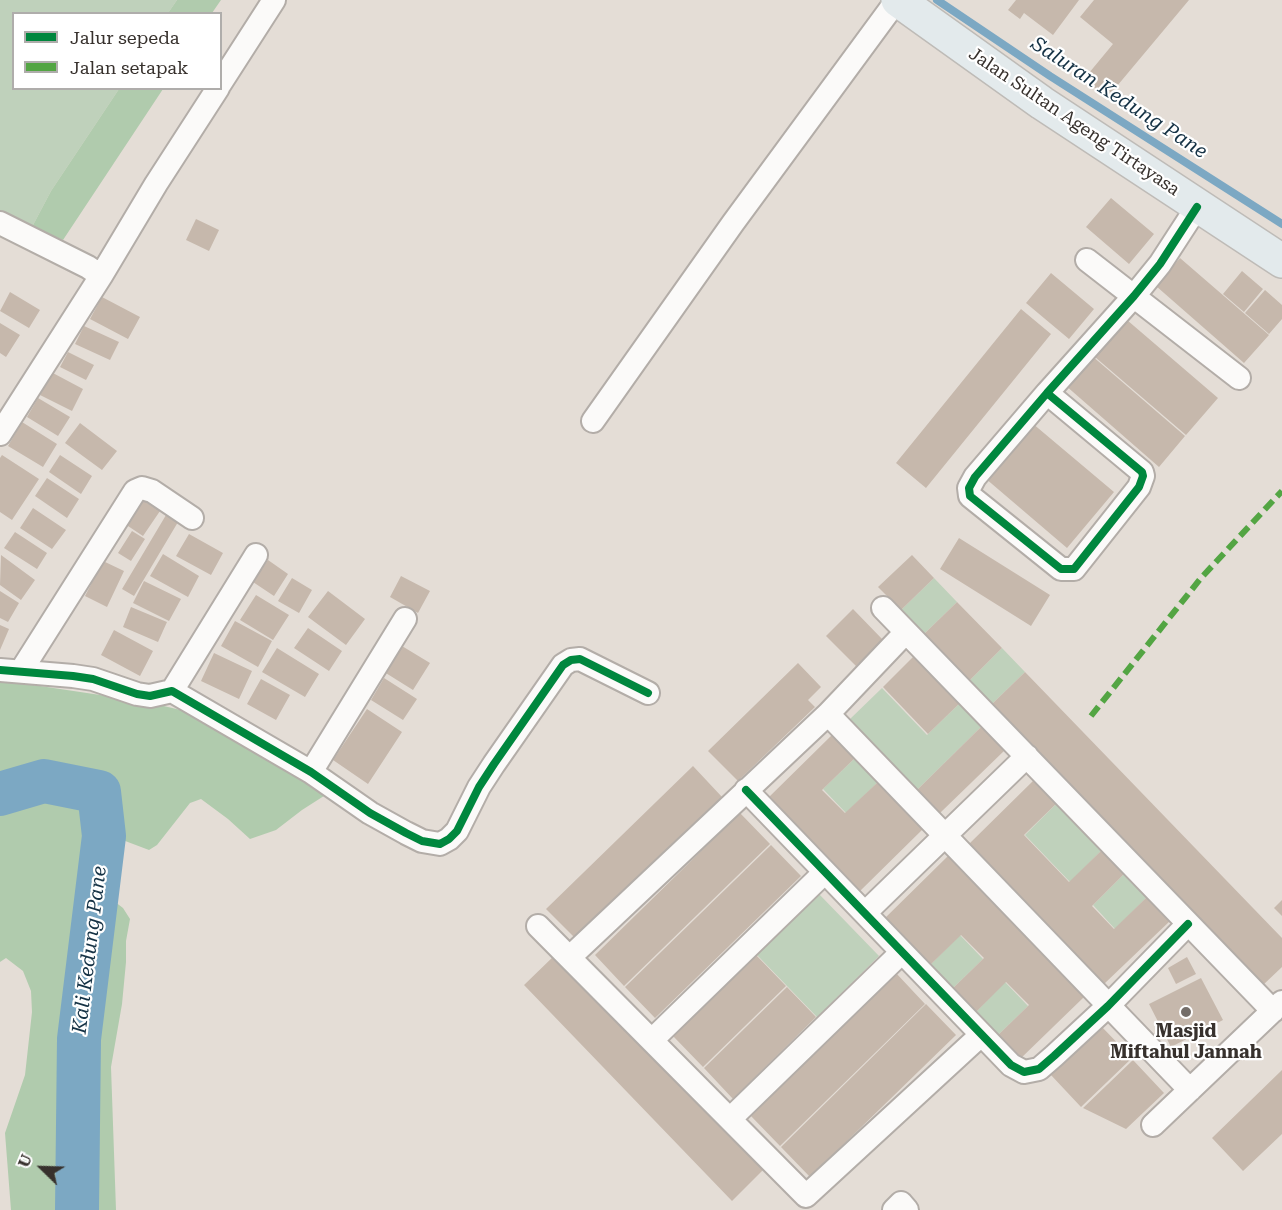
<!DOCTYPE html>
<style>
body{margin:0}
#map{position:relative;width:1282px;height:1210px;overflow:hidden;background:#e4ddd6;font-family:"Roboto Serif",serif}
canvas{display:block}
.legend{position:absolute;left:12px;top:12px;width:210px;height:78px;box-sizing:border-box;background:#fff;border:2px solid #afadab;margin:0;padding:8px 10px;list-style:none;font-size:18px;color:#37312d}
.legend li{display:flex;align-items:center;gap:12px;height:30px}
.legend b{width:30px;border:2px solid #afadab}
.north{position:absolute;left:12px;top:1138px;width:60px;height:60px;-webkit-text-stroke:4px #fff;paint-order:stroke;rotate:293deg;font-size:16px;font-weight:700;line-height:24px;text-align:center;color:#37312d}
.north::after{content:'';display:block;margin:auto;width:21px;height:27px;background:#37312d;clip-path:polygon(50% 0,100% 100%,50% 72%,0 100%)}
</style>
<div id="map">
<canvas width="1282" height="1210"></canvas>
<ul class="legend">
<li><b style="height:8px;background:#00873e"></b>Jalur sepeda</li>
<li><b style="height:8px;background:#53a543"></b>Jalan setapak</li>
</ul>
<div class="north">U</div>
</div>
<script>
const ctx = document.querySelector('canvas').getContext('2d');
ctx.lineJoin = 'round';
function paint(path, color) { ctx.fillStyle = color; ctx.fill(path, 'evenodd'); }
const toPath = rows => new Path2D(rows.map(r => 'M' + r).join(''));
function stroke(path, color, width, dash) { ctx.strokeStyle = color; ctx.lineWidth = width; ctx.lineCap = dash ? 'butt' : 'round'; ctx.setLineDash(dash || []); ctx.stroke(path); }
function drawText(font, color, halo, rows, align = 'center') {
  ctx.font = font + ' "Roboto Serif",serif'; ctx.lineWidth = 4.5; ctx.setLineDash([]); ctx.textBaseline = 'middle'; ctx.strokeStyle = halo; ctx.fillStyle = color; for (const [text, x, y, turn = 0] of rows) {
    ctx.save(); ctx.translate(x, y); ctx.rotate((+turn || 0) * Math.PI / 180); ctx.textAlign = isNaN(turn) ? turn : align; if (halo) ctx.strokeText(text, 0, 0); ctx.fillText(text, 0, 0); ctx.restore();
  }
}
paint(toPath([
 [0,0,177,0,168,13,14,14,14,88,119,89,51,191,32,227,0,214],
 [934,578,957,602,924,634,901,610],
 [1002,648,1025,672,992,704,969,681],
 [882,688,927,735,961,702,983,725,917,790,849,720],
 [856,757,879,781,846,813,823,789],
 [1057,803,1103,849,1070,882,1025,835],
 [1125,873,1148,896,1115,929,1093,905],
 [819,894,879,956,817,1017,757,955],
 [960,935,983,959,950,991,927,968],
 [1005,982,1028,1006,995,1038,973,1015]
]), '#bfd1bb');
paint(toPath([
 [177,0,221,0,212,13,168,13],
 [119,89,163,89,63,240,32,227,51,191],
 [0,680,147,702,210,717,327,794,302,810,276,830,250,839,228,819,201,799,190,803,157,845,149,850,112,836,107,785,44,771,0,785],
 [44,790,91,800,94,836,70,1039,68,1210,11,1210,5,1133,25,1075,32,1012,31,991,23,971,6,958,0,962,0,805,3,802],
 [106,895,123,908,130,919,126,941,126,962,122,1004,111,1067,116,1210,86,1210,88,1040]
]), '#b0cbad');
stroke(toPath([
 [937,0,1050,76,1282,224]
]), '#7ca8c3', 8);
stroke(toPath([
 [0,794,44,781,99,792,104,836,79,1039,77,1210]
]), '#7ca8c3', 44);
paint(toPath([
 [1016,0,1079,0,1053,35,1024,13,1020,19,1008,10],
 [1094,0,1189,0,1107,98,1084,79,1113,44,1080,17],
 [1111,198,1154,234,1129,264,1086,227],
 [196,219,219,230,209,251,186,240],
 [1180,258,1269,335,1244,363,1156,286],
 [1242,271,1263,289,1244,312,1223,294],
 [1051,273,1094,309,1069,339,1026,303],
 [1265,290,1282,305,1282,319,1269,334,1245,313],
 [10,292,40,310,29,328,0,311],
 [102,297,140,317,128,339,90,319],
 [1021,309,1051,334,926,488,896,463],
 [1127,320,1218,398,1186,435,1095,357],
 [0,323,20,335,6,357,0,353],
 [84,326,119,342,110,360,75,344],
 [68,352,94,365,86,380,60,367],
 [1091,355,1185,436,1159,467,1065,385],
 [51,372,83,389,72,411,40,395],
 [38,398,70,417,58,436,27,417],
 [22,422,57,444,43,467,8,446],
 [80,423,117,451,102,470,65,443],
 [1032,423,1114,492,1067,548,985,478],
 [2,455,39,479,12,520,0,512,0,458],
 [60,455,92,476,81,494,49,472],
 [47,478,79,499,67,518,35,496],
 [141,499,160,511,143,536,125,524],
 [33,508,66,530,52,549,20,528],
 [169,510,181,517,134,596,122,589],
 [132,531,145,539,131,561,118,553],
 [15,532,47,553,37,569,4,548],
 [189,534,223,553,211,575,176,556],
 [959,538,1050,595,1031,626,940,569],
 [163,554,199,576,188,597,150,576],
 [1,555,35,580,21,600,0,585],
 [912,555,934,578,901,610,878,587],
 [268,560,288,574,274,596,253,582],
 [103,561,124,571,107,607,85,596],
 [401,576,430,591,418,613,390,597],
 [292,578,312,590,299,613,278,601],
 [144,581,181,599,169,621,133,603],
 [0,591,19,603,8,622,0,618],
 [328,591,365,619,346,645,308,617],
 [256,595,289,615,273,640,240,620],
 [957,602,1002,648,969,681,924,634],
 [131,607,167,622,158,642,123,627],
 [853,609,883,640,856,666,826,636],
 [235,621,272,641,258,667,221,646],
 [0,625,9,629,0,650],
 [308,628,342,651,329,671,294,648],
 [114,630,153,651,140,676,101,655],
 [397,643,430,663,413,690,381,670],
 [277,648,319,674,305,697,262,672],
 [214,653,252,671,239,699,201,681],
 [915,655,961,702,928,734,883,687],
 [798,663,821,687,808,700,815,707,738,781,708,751],
 [1025,672,1282,938,1282,967,1263,985,992,704],
 [384,678,417,699,403,720,371,700],
 [261,679,290,695,276,720,247,704],
 [367,709,402,732,368,784,333,760],
 [983,725,1006,749,940,813,917,790],
 [833,734,856,757,822,790,845,813,879,781,924,828,858,893,767,799],
 [693,766,722,797,576,939,546,909],
 [1035,779,1057,803,1024,835,1047,859,1069,882,1103,849,1125,873,1092,906,1114,929,1148,896,1171,920,1104,984,969,844],
 [740,813,770,844,624,986,595,955],
 [771,845,801,876,655,1018,625,987],
 [948,856,1084,997,1018,1061,995,1038,1029,1005,1006,982,973,1015,950,991,984,958,961,935,927,968,882,921],
 [1282,900,1282,916,1274,908],
 [555,955,763,1170,732,1201,524,985],
 [756,955,786,986,703,1067,673,1036],
 [1187,957,1196,974,1176,984,1168,968],
 [896,973,925,1004,780,1146,750,1115],
 [1201,978,1223,1020,1171,1047,1149,1004],
 [787,987,816,1017,733,1099,704,1068],
 [926,1004,956,1035,810,1177,781,1147],
 [1100,1025,1132,1058,1081,1107,1050,1074],
 [1133,1060,1164,1093,1126,1129,1083,1108],
 [1282,1070,1282,1134,1243,1171,1212,1138]
]), '#c6b8ac');
const minor = toPath([
 [220,84,274,0],
 [0,223,88,267,101,276],
 [1087,260,1239,378],
 [1047,393,1142,472,1143,476,1139,487,1074,569,1061,569,970,496,969,488,975,477,1047,393,1134,296,1160,264,1197,207],
 [593,421,733,223,897,0],
 [0,434,101,276,156,184,218,88],
 [883,608,1273,1011],
 [0,670,73,676,93,679,137,694,150,696,172,691,311,772,370,813,406,833,422,841,440,844,449,839,457,831,479,787,494,764,563,665,571,660,580,659,648,693],
 [21,671,135,491,142,488,152,491,192,518],
 [172,691,256,555],
 [828,714,1190,1090],
 [311,772,405,619],
 [746,790,1011,1065,1024,1072,1039,1069,1054,1056,1108,1006,1188,924],
 [865,913,1027,756],
 [538,926,806,1196,981,1035],
 [570,957,828,714,906,632],
 [652,1040,825,872],
 [730,1119,902,952],
 [1153,1125,1282,1002],
 [894,1210,901,1203,907,1210]
]);
const primary = toPath([
 [898,0,1042,103,1282,261]
]);
stroke(minor, '#b3ada8', 26);
stroke(primary, '#bebbb7', 36);
stroke(minor, '#fbfaf9', 22);
stroke(primary, '#e3eaec', 33);
stroke(toPath([
 [1091,716,1201,578,1282,491]
]), '#53a543', 6, [12, 6]);
stroke(toPath([
 [1047,393,1142,472,1143,476,1139,487,1074,569,1061,569,970,496,969,488,975,477,1047,393,1134,296,1160,264,1197,207],
 [0,670,73,676,93,679,137,694,150,696,172,691,311,772,370,813,406,833,422,841,440,844,449,839,457,831,479,787,494,764,563,665,571,660,580,659,648,693],
 [746,790,1011,1065,1024,1072,1039,1069,1054,1056,1108,1006,1188,924]
]), '#00873e', 8);
for (const [x, y, r, color] of [
 [1186,1012,6,"#746d68"]
]) { const dot = new Path2D(); dot.arc(x, y, r, 0, 2 * Math.PI); ctx.fillStyle = color; ctx.fill(dot); stroke(dot, '#fff', 2); }
drawText('18px', '#37312d', '#fff', [
 ["Jalan Sultan Ageng Tirtayasa",1074,122,34]
]);
drawText('bold 18px', '#37312d', '#fff', [
 ["Masjid",1186,1032],
 ["Miftahul Jannah",1186,1053]
]);
drawText('italic 20px', '#153245', '#fff', [
 ["Saluran Kedung Pane",1119,98,33],
 ["Kali Kedung Pane",90,950,-83]
]);
</script>
